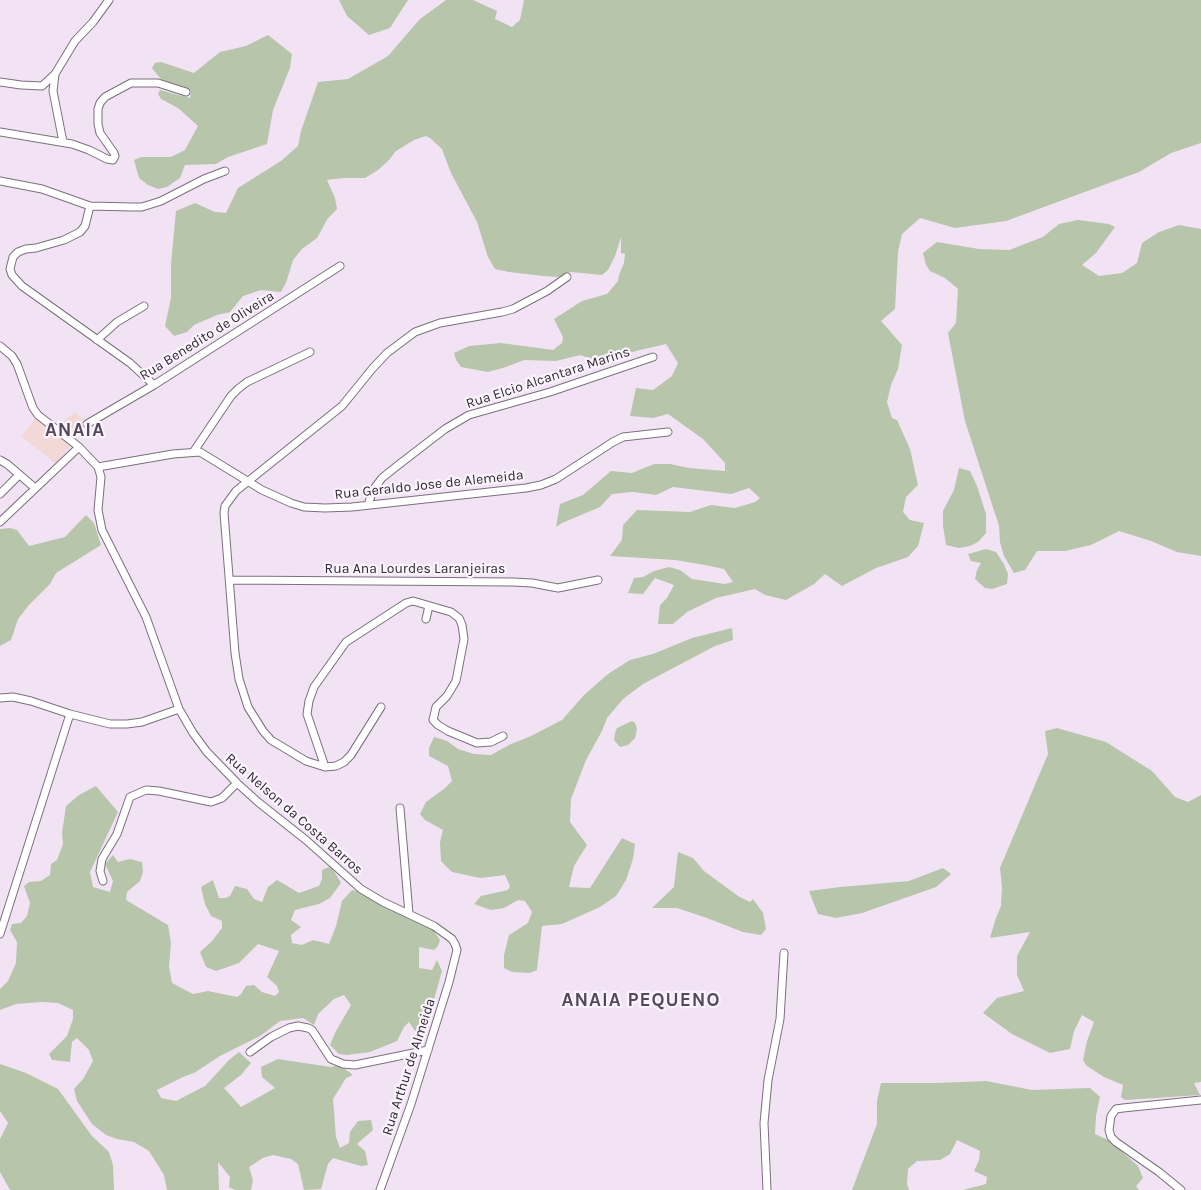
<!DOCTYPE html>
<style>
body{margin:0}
canvas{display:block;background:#f1e3f4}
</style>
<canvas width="1201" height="1190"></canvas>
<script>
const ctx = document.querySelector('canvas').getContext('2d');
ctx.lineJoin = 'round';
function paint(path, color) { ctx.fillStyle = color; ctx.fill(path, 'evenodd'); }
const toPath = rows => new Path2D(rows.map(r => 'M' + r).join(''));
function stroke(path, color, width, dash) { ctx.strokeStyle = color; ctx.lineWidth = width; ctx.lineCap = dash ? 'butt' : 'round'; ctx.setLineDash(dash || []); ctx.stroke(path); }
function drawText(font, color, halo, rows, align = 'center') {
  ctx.font = font + ' Karla,sans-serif'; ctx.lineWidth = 4.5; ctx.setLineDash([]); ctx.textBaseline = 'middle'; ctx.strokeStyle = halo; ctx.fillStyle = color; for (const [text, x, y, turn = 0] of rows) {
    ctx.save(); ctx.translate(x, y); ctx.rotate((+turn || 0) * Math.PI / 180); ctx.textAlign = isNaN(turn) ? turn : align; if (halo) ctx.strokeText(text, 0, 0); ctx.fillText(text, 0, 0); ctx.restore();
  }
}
paint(toPath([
 [75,412,87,424,56,464,21,436,38,415,54,429]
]), '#f2d8d6');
paint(toPath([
 [339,0,408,0,390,28,369,35,347,16],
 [446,0,473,0,497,11,495,19,512,27,520,20,524,0,1201,0,1201,143,1171,153,1139,172,1006,221,955,228,920,218,902,234,898,252,895,309,881,321,902,345,898,369,891,385,887,402,892,418,897,420,910,449,918,485,906,497,903,512,910,520,924,523,918,546,908,557,876,568,842,586,825,574,814,584,786,600,765,595,755,589,716,598,687,612,673,624,658,624,660,605,667,598,674,585,655,578,643,594,628,593,634,578,643,577,654,571,669,567,680,570,692,579,725,584,733,582,724,569,705,565,675,560,610,556,622,540,623,525,637,510,690,512,711,505,735,508,755,502,760,498,749,488,731,494,673,487,656,495,633,492,612,494,600,507,562,523,556,527,560,504,583,495,611,471,632,473,654,464,670,464,689,468,725,471,725,463,703,439,668,414,653,418,630,416,636,388,653,390,672,376,678,363,666,344,636,351,602,362,580,355,556,361,524,360,506,367,488,372,461,367,456,360,454,353,469,346,501,343,553,350,562,343,563,337,554,319,582,301,607,294,618,281,619,275,624,263,625,254,621,253,621,237,615,256,608,270,602,275,571,272,559,277,543,276,509,272,495,269,488,257,477,222,451,173,442,149,430,138,426,136,414,140,396,151,389,160,378,170,365,178,343,178,327,180,335,198,337,209,328,218,317,238,302,249,293,260,286,283,281,292,261,290,243,296,230,312,217,315,194,325,187,332,174,336,165,326,171,298,171,264,176,211,195,203,215,212,226,213,238,188,281,161,298,146,301,131,318,82,348,79,388,56,420,19],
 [268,35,292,54,290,68,273,110,267,144,228,157,216,164,185,165,180,178,167,187,158,189,148,185,139,178,134,160,141,157,171,157,185,150,198,126,178,108,161,99,158,94,160,90,190,98,191,91,165,82,160,78,152,68,155,63,161,62,194,73,220,52,246,46],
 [1078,220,1109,224,1115,227,1096,253,1082,265,1099,276,1122,273,1137,263,1142,243,1159,232,1179,225,1201,229,1201,556,1177,552,1151,541,1119,531,1091,545,1065,551,1037,551,1025,570,1014,573,1004,556,1000,542,999,526,965,421,948,333,956,323,958,289,945,278,930,271,926,265,923,253,937,242,979,249,1009,250,1043,237,1059,224],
 [959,468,970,471,977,486,986,514,986,533,978,542,970,546,959,548,946,545,943,526,943,511,954,490],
 [86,515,94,523,101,545,56,573,50,584,29,605,18,619,11,640,0,646,0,529,10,528,17,530,29,546,65,537],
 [986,549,996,552,1004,564,1008,574,1007,584,992,589,985,588,975,579,977,570,981,563,971,561,968,554],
 [732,628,733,640,715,646,643,684,623,699,607,718,602,731,586,760,571,799,570,822,587,845,574,866,569,887,590,888,622,838,635,844,633,859,626,880,616,896,600,907,562,924,542,926,537,970,530,973,512,972,504,968,504,955,509,935,528,923,532,912,525,901,518,900,504,908,491,910,474,904,481,896,508,890,510,886,505,875,480,878,452,872,441,861,440,842,443,830,425,820,420,814,426,802,444,789,452,781,448,766,429,756,429,748,434,737,447,741,458,749,474,754,491,755,509,745,531,736,562,720,584,695,608,674,630,660,653,654,692,638],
 [632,721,635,723,637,729,635,738,628,745,620,747,614,740,615,733,617,728],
 [1057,728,1106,742,1152,771,1175,797,1188,802,1201,795,1201,1082,1194,1083,1200,1095,1125,1100,1121,1097,1123,1085,1104,1077,1087,1066,1083,1060,1087,1041,1094,1022,1082,1015,1074,1031,1070,1049,1050,1053,1012,1034,983,1013,997,998,1024,991,1017,975,1017,956,1030,932,990,938,996,918,1001,906,1002,887,1000,868,1048,754,1045,731],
 [96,786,118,812,90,872,93,887,110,892,113,881,105,864,113,855,118,862,130,859,142,862,143,872,140,881,127,892,126,900,168,925,171,943,169,966,172,983,193,994,208,991,237,997,241,994,246,986,254,985,262,992,275,996,279,992,277,986,267,977,279,951,258,944,239,963,216,971,206,967,200,952,212,941,222,928,222,921,211,916,205,904,201,887,213,880,219,898,225,898,230,896,235,886,247,889,254,899,262,902,268,887,277,880,299,893,319,886,322,879,322,870,331,866,341,883,330,898,319,904,295,910,291,920,301,927,291,935,292,943,302,945,313,940,329,944,336,926,342,901,352,890,364,893,431,927,440,940,438,946,434,950,419,947,419,968,432,970,437,960,442,971,424,1035,415,1031,409,1022,404,1027,397,1041,370,1052,347,1055,339,1054,330,1045,336,1031,351,1005,344,995,334,999,318,1014,314,1025,303,1018,280,1021,260,1036,220,1056,194,1073,183,1077,157,1090,161,1098,176,1101,205,1086,229,1060,239,1052,251,1063,241,1075,224,1088,241,1107,275,1088,262,1077,261,1067,278,1059,331,1067,340,1065,353,1075,346,1078,333,1099,336,1137,340,1148,349,1143,350,1132,358,1121,371,1120,373,1130,357,1144,365,1151,368,1165,361,1166,333,1158,328,1164,321,1189,304,1190,298,1164,291,1159,273,1155,263,1158,249,1167,253,1180,251,1190,235,1190,229,1187,230,1177,218,1162,219,1190,167,1190,164,1175,149,1151,134,1142,117,1139,106,1135,92,1124,77,1101,74,1089,83,1079,93,1061,89,1050,77,1038,72,1042,70,1062,52,1060,49,1054,67,1036,73,1019,73,1010,58,1003,42,1002,16,1004,0,1010,0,989,8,981,16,963,17,942,10,930,12,924,21,923,27,916,30,903,24,886,29,882,41,881,50,875,51,864,57,860,63,844,62,833,66,806,79,795],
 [678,852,693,858,704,871,738,896,750,902,753,899,763,913,766,929,761,935,743,932,707,918,677,908,652,908,674,887],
 [943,868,951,874,936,887,862,913,836,918,818,914,809,891,840,887,909,881],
 [0,1064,26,1073,58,1089,92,1136,109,1152,113,1165,114,1190,10,1190,0,1172,0,1139,8,1123,0,1111],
 [986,1081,1032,1090,1090,1088,1100,1097,1096,1116,1095,1134,1110,1141,1138,1166,1143,1178,1136,1186,1139,1190,963,1190,986,1184,987,1177,974,1171,979,1160,980,1151,957,1140,950,1154,940,1160,917,1161,908,1169,907,1184,909,1190,852,1190,877,1124,877,1101,881,1083,936,1083]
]), '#b7c5ab');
const minor = toPath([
 [0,82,21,85,42,86,55,74],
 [0,132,72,144,89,150,107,159,113,160,115,156,114,153,100,133,98,124,98,109,100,103,105,97,131,83,158,83,186,92],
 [63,142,53,91,55,74,75,41,93,22,109,0],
 [0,181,42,189,90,206,132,207,142,207,161,201,204,179,225,171],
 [90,206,85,226,80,232,64,240,36,248,26,249,18,252,13,257,10,269,12,275,22,286,130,363,154,385],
 [97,340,117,322,144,306],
 [0,346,12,356,17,364,33,408,38,415,79,447,98,467,101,477,98,510,102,530,146,617,179,709,193,733,207,752,237,783,258,802,306,840,361,889,383,902,434,926,452,939,455,944,457,950,449,982,411,1104,380,1190],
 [87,424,154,385,340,266],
 [194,451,231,396,238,389,247,382,310,352],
 [0,460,7,464,35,488],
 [98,467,173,454,200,452,262,490,291,503,304,507,325,508,352,507,526,488,541,485,556,479,613,442,623,437,668,432],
 [0,494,19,475],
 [368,505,373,490,382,478,397,466,445,429,469,415,550,392,653,357],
 [0,522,79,447],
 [230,580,513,582,532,583,558,588,598,580],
 [426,619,429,606],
 [0,698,13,697,31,701,70,714,110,724,127,724,142,722,179,709],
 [381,707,351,755,344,762,336,766,325,767,306,761,271,740,263,731,248,707,239,679,235,653,224,513,225,506,236,491,342,406,372,369,387,353,415,332,440,323,502,312,513,309,547,291,567,277],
 [325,767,307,714,309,701,314,687,346,642,406,603,413,601,451,612,459,618,462,625,464,639,456,681,447,696,436,707,433,720,438,725,448,731,477,743,491,742,503,736],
 [400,808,409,914],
 [103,881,100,871,102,859,117,834,130,797,146,790,159,791,211,802,222,798,237,783],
 [0,934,70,714],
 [250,1052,271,1037,289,1028,298,1026,308,1028,312,1030,331,1059,343,1064,355,1065,428,1050],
 [767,1190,764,1123,768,1080,780,1019,784,953],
 [1181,1190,1159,1172,1116,1142,1111,1137,1109,1130,1111,1116,1116,1109,1123,1108,1201,1100]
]);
stroke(minor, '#7b6f7d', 9);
stroke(minor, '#fff', 7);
drawText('14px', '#302b31', '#fbf3fd', [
 ["Rua Benedito de Oliveira",207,336,-32],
 ["Rua Elcio Alcantara Marins",548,378,-18],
 ["Rua Geraldo Jose de Alemeida",429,485,-6],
 ["Rua Ana Lourdes Laranjeiras",415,569],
 ["Rua Nelson da Costa Barros",294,814,41],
 ["Rua Arthur de Almeida",409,1067,-72]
]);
ctx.letterSpacing = '1px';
drawText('bold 19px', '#544956', '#fbf3fd', [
 ["ANAIA",75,431],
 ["ANAIA PEQUENO",641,1001]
]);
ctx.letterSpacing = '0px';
</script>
